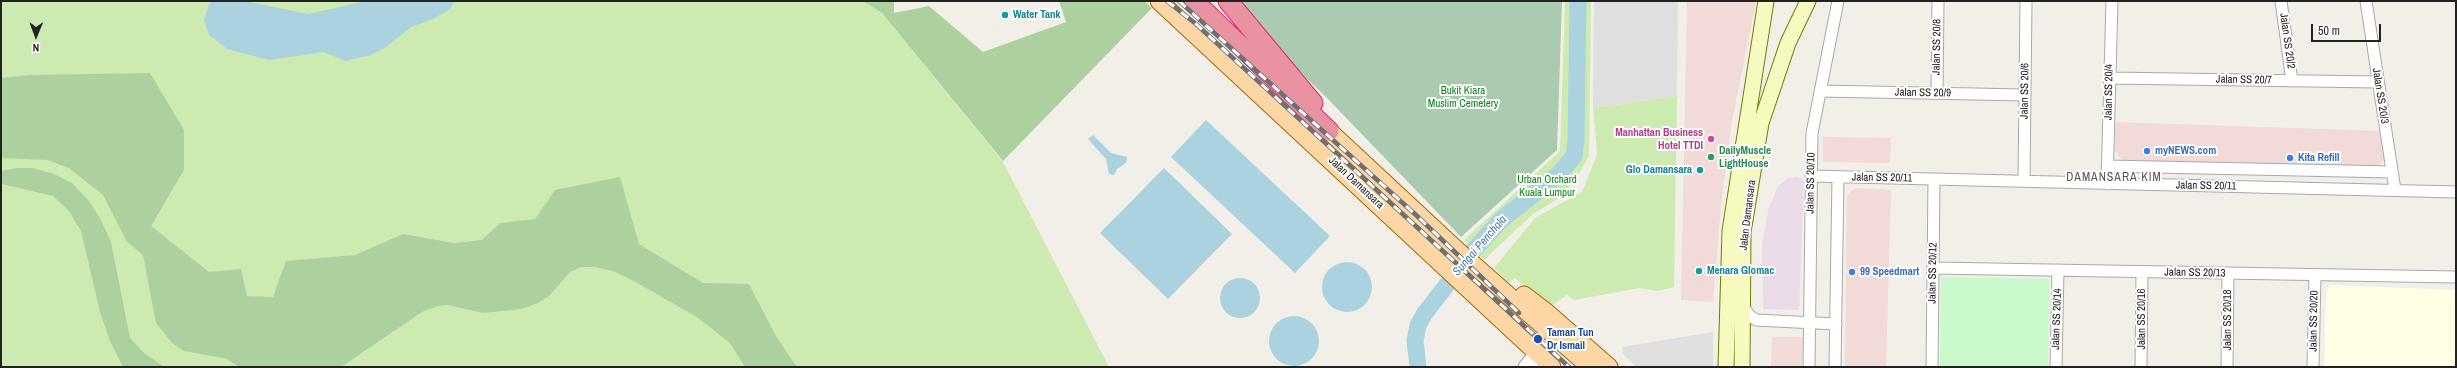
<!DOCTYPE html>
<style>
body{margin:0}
#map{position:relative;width:2457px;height:368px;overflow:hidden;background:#f2efe9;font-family:"Archivo Narrow",sans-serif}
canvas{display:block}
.frame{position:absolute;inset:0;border:2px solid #222;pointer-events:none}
.north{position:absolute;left:16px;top:16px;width:40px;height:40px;-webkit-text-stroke:3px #fff;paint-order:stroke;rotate:181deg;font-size:11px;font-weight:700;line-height:16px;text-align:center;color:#222}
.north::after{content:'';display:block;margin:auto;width:14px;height:18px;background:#222;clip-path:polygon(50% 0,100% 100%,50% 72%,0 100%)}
.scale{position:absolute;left:2311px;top:24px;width:70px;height:18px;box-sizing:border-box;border:2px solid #222;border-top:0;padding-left:5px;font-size:12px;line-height:14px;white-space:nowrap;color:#222;-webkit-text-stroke:3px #fff;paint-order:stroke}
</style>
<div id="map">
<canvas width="2457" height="368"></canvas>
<div class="frame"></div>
<div class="north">N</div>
<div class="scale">50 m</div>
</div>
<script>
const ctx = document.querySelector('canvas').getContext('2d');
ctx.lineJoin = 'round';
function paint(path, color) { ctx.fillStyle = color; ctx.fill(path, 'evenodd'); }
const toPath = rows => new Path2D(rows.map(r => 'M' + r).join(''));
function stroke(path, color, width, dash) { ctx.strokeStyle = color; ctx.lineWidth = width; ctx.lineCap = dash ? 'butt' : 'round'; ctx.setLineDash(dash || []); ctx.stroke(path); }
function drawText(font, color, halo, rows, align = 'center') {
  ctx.font = font + ' "Archivo Narrow",sans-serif'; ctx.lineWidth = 4; ctx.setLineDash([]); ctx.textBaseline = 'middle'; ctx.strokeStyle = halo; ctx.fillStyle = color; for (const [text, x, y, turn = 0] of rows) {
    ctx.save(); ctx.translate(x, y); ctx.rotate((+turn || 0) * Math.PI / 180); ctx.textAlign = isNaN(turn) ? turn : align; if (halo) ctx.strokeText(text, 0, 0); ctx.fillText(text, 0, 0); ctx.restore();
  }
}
paint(toPath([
 [1594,1,1678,1,1677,96,1593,108],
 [1713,332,1713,367,1636,367,1623,354,1622,347]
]), '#e0dfdf');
paint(toPath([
 [1687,1,1756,1,1732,121,1721,206,1713,302,1681,300],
 [2115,122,2381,131,2385,157,2378,167,2123,161,2114,150],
 [1823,137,1891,138,1890,163,1823,162],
 [1855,188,1891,190,1886,367,1845,367,1847,196],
 [1772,337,1803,337,1802,367,1771,367]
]), '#f2dad9');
paint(toPath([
 [1797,177,1804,179,1799,310,1763,309,1762,245,1768,210,1778,186,1787,179]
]), '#ebdbe8');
paint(toPath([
 [2330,285,2456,290,2456,367,2324,367,2326,296]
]), '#ffffe5');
paint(toPath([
 [1,1,862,1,882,13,1003,162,1109,367,1,367],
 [1565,1,1591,1,1589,156,1576,179,1558,199,1533,214,1484,260,1464,240,1560,151],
 [1677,96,1674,287,1658,291,1639,288,1574,300,1567,295,1548,308,1515,278,1509,283,1494,268,1535,218,1582,192,1597,154,1593,108]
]), '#cdebb0');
paint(toPath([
 [862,1,894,1,894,13,929,6,983,52,1066,22,1059,1,1144,1,1152,8,1003,161,882,13],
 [150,73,184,130,184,170,151,226,209,272,241,269,247,296,273,297,286,261,355,255,403,234,454,243,482,240,500,223,535,219,555,190,620,177,639,244,703,283,749,284,777,338,797,367,745,367,730,343,697,317,632,280,613,271,595,267,581,267,570,272,550,295,538,303,522,309,483,313,448,305,438,306,422,312,341,367,239,367,227,359,184,351,172,343,156,323,143,255,127,242,103,195,69,168,47,160,1,158,1,78,30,75],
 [16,168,33,168,54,174,72,183,89,201,101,220,111,242,130,338,144,353,164,367,123,367,110,341,100,312,81,231,69,211,53,196,2,184,1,171]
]), '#add19e');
paint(toPath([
 [1226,1,1562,1,1557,150,1461,237,1326,97]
]), '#aacbaf');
paint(toPath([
 [1941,277,2049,279,2048,367,1940,366]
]), '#c8facc');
paint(toPath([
 [212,1,246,1,308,14,366,1,455,1,450,9,433,19,411,27,385,48,371,55,346,61,324,52,269,60,227,49,209,35,204,20,210,2],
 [1206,120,1330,236,1295,273,1171,157],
 [1093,135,1111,153,1127,157,1126,163,1117,169,1114,175,1109,174,1106,159,1088,139],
 [1164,168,1232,234,1168,299,1100,233],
 '1322 287a25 25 0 1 1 50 0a25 25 0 1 1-50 0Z',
 '1220 298a20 20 0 1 1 40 0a20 20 0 1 1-40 0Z',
 '1269 341a25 25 0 1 1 50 0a25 25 0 1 1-50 0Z'
]), '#aad3df');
stroke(toPath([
 [1418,367,1415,341,1418,325,1425,313,1473,251,1501,220,1560,173,1574,156,1576,141,1578,1]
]), '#aad3df', 17);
const minor = toPath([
 [2281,1,2292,81],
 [2366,1,2395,190],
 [2110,78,2378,82],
 [1820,91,2025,95],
 [1937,93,1938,1],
 [2108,166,2392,172],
 [1811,176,2456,192],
 [2024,181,2026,1],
 [2107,184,2112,1],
 [1933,268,2456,277],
 [1742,304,1749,315,1756,320,1836,324],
 [1524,367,1530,359,1543,367],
 [1809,367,1812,133,1838,1],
 [1835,367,1838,177],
 [1932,367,1934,179],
 [2056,367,2058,270],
 [2141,367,2142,272],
 [2227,367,2228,273],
 [2313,367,2315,275]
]);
const secondary = toPath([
 [1726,367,1730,231,1766,1],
 [1742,367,1743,232,1761,123,1788,43,1808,1]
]);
const primary = toPath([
 [1159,1,1552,367],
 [1329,131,1459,252,1590,367],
 [1524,295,1545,311,1609,367]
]);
const motorway = toPath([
 [1194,1,1329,131],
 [1228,1,1313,103]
]);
stroke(minor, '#a9a9a9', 13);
stroke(secondary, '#707d05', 17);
stroke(primary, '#a06b00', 19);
stroke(motorway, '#dc2a67', 21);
stroke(minor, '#fff', 11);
stroke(secondary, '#f7fabf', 15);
stroke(primary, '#fcd6a4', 17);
stroke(motorway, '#e892a2', 19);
const rail = toPath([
 [1167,1,1196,24,1569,367],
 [1179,1,1416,215,1519,313]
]);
stroke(rail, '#707070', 4.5);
stroke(rail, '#fff', 3, [9]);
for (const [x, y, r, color] of [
 [1005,15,4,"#0f9aa8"],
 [1711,139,4,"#d1479c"],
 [2147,151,4,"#3f7fe0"],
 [1711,157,4,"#2e9e5b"],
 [2290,158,4,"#3f7fe0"],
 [1700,170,4,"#0f9aa8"],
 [1699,271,4,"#0f9aa8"],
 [1852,272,4,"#3f7fe0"],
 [1538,339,5,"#1a4fb4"]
]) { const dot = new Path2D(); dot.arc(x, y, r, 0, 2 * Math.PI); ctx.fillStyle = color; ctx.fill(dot); stroke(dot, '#fff', 1.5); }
drawText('bold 11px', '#0d838f', '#fff', [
 ["Water Tank",1013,15],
 ["Glo Damansara",1692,170,"right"],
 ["Menara Glomac",1707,271]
], 'left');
drawText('11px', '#222', '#fff', [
 ["Jalan SS 20/2",2287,41,82],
 ["Jalan SS 20/8",1937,47,-89],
 ["Jalan SS 20/7",2244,80,1],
 ["Jalan SS 20/6",2025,91,-89],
 ["Jalan SS 20/4",2109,92,-89],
 ["Jalan SS 20/9",1923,93,1],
 ["Jalan SS 20/3",2380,96,81],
 ["Jalan SS 20/11",1882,178,1],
 ["Jalan Damansara",1356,183,43],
 ["Jalan SS 20/10",1811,183,-89],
 ["Jalan SS 20/11",2206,186,1],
 ["Jalan Damansara",1748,215,-83],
 ["Jalan SS 20/12",1933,273,-89],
 ["Jalan SS 20/13",2195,273,1],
 ["Jalan SS 20/14",2057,319,-88],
 ["Jalan SS 20/16",2142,319,-90],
 ["Jalan SS 20/18",2228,320,-90],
 ["Jalan SS 20/20",2314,321,-89]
]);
drawText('11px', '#0c8416', '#fff', [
 ["Bukit Kiara",1463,91],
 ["Muslim Cemetery",1463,104],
 ["Urban Orchard",1547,180],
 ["Kuala Lumpur",1547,193]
]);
drawText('bold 11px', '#b23c85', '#fff', [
 ["Manhattan Business",1703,133],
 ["Hotel TTDI",1703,146]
], 'right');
drawText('bold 11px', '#27864d', '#fff', [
 ["DailyMuscle",1719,151],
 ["LightHouse",1719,164]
], 'left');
drawText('bold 11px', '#366cbe', '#fff', [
 ["myNEWS.com",2155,151],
 ["Kita Refill",2298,158],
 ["99 Speedmart",1860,272]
], 'left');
drawText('bold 11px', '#164399', '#fff', [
 ["Taman Tun",1547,333],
 ["Dr Ismail",1547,346]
], 'left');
ctx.letterSpacing = '1px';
drawText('12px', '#555', '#fff', [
 ["DAMANSARA KIM",2114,178]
]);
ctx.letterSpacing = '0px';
drawText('italic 12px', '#4a7aab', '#fff', [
 ["Sungai Penchala",1480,246,-49]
]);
</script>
